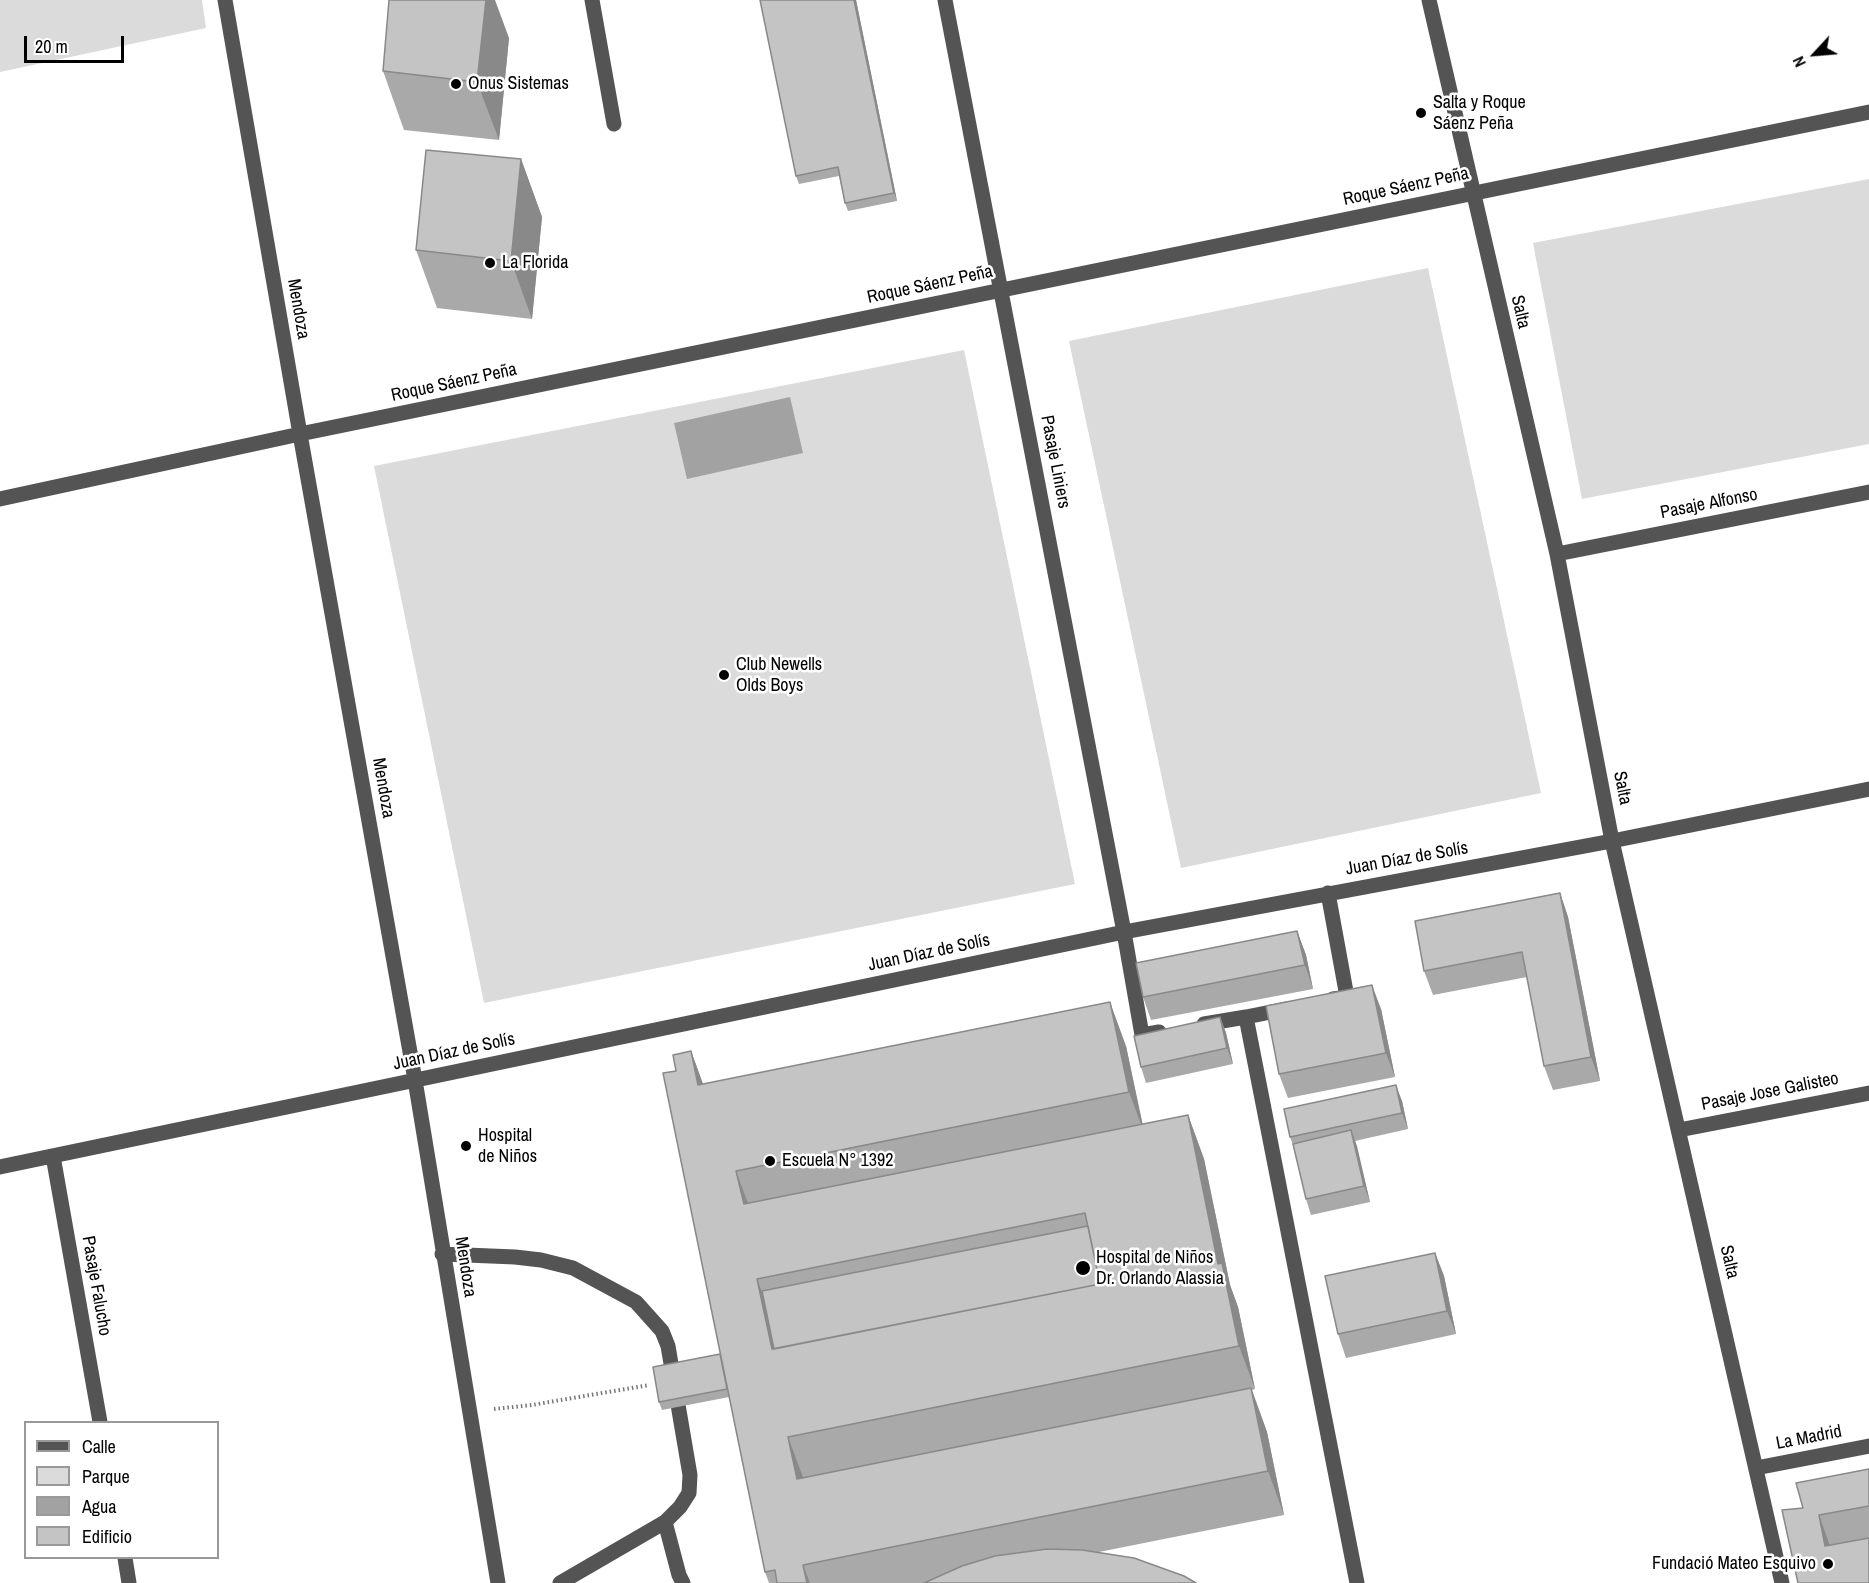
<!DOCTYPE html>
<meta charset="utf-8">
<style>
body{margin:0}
#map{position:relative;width:1869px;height:1583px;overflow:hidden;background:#fff;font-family:"Archivo Narrow",sans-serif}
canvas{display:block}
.legend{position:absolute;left:24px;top:1421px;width:195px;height:138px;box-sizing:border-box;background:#fff;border:2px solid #999;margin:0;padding:8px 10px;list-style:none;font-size:18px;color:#000}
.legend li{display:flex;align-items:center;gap:12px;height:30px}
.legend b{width:30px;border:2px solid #999}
.north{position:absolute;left:1785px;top:24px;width:60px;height:60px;-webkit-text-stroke:4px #fff;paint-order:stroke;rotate:244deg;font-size:16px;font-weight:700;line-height:24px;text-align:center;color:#000}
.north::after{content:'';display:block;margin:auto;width:21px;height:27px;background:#000;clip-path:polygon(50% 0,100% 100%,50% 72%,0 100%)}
.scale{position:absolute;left:24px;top:36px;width:100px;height:27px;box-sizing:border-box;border:3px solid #000;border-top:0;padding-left:8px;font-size:18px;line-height:21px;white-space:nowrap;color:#000;-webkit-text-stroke:4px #fff;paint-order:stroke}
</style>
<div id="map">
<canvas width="1869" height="1583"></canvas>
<ul class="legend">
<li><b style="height:8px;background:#545454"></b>Calle</li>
<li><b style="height:16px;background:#dbdbdb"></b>Parque</li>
<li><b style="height:16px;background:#a2a2a2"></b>Agua</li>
<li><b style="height:16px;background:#c4c4c4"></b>Edificio</li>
</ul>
<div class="north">N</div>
<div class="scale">20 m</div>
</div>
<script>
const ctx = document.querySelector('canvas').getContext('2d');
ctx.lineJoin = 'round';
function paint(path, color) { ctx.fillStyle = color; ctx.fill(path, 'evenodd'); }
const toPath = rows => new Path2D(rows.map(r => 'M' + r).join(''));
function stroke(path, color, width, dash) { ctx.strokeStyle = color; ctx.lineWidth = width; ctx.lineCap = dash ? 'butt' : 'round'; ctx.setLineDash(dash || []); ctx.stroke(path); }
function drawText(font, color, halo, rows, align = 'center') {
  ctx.font = font + ' "Archivo Narrow",sans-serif'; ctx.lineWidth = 5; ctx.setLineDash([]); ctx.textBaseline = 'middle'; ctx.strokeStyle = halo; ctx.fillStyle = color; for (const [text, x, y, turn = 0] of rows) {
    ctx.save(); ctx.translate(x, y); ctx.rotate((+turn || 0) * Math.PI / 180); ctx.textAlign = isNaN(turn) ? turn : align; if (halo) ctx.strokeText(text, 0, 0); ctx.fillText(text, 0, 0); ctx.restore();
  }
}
paint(toPath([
 [0,0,202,0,206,28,0,72],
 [1869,179,1869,444,1582,499,1533,243],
 [1428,268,1541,793,1181,868,1069,341],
 [964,350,1075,884,484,1003,374,466]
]), '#dbdbdb');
paint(toPath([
 [790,397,803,453,687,479,674,423]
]), '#a2a2a2');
stroke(toPath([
 [494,1409,532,1405,649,1385]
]), '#767676', 4, [1.5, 3]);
stroke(toPath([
 [225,0,300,434,415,1080,498,1583],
 [592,0,614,124],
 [945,0,1124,932,1142,1035,1159,1032],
 [1429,0,1557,554,1612,841,1782,1583],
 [0,499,300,434,1869,112],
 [1557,554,1869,492],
 [1328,893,1347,997,1333,999],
 [1286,1009,1246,1017,1357,1583],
 [1204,1024,1246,1017],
 [1679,1130,1869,1093],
 [53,1156,100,1422],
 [0,1167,1124,932,1612,841,1869,789],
 [442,1254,515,1257,541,1260,573,1268,636,1302,662,1331,668,1346,690,1475,689,1493,680,1507,665,1522,560,1583],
 [1756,1468,1869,1446],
 [665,1522,679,1575,683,1583],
 [125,1558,129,1583]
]), '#545454', 15);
paint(toPath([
 [856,0,897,201,848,211,845,203,839,176,799,184,796,176],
 [509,38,499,140,404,130,383,71],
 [521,159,542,217,532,319,437,308,416,250],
 [1560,893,1568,917,1600,1081,1553,1090,1544,1066,1527,977,1433,995,1424,971],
 [1297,931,1306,955,1313,989,1151,1020,1143,997],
 [1381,1009,1395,1077,1288,1098,1279,1074],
 [1220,1017,1226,1033,1233,1064,1146,1083,1141,1067],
 [1126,1046,1142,1124,1188,1115,1204,1159,1230,1285,1238,1307,1255,1389,1252,1390,1267,1432,1284,1515,1099,1552,1196,1583,769,1583,765,1572,729,1397,662,1410,659,1402,720,1354,676,1071,691,1051,703,1084],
 [1402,1101,1408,1129,1355,1141,1370,1202,1311,1215,1306,1199,1293,1145,1290,1137],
 [1435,1253,1444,1276,1456,1334,1346,1358,1338,1334],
 [1869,1469,1869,1583,1798,1583,1803,1508]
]), '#a9a9a9');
paint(toPath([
 [486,0,495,0,509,38,499,140,477,82],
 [854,0,856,0,897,201,894,193],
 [521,159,542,217,532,319,511,261],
 [1560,893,1568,917,1600,1081,1591,1057],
 [1297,931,1306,955,1313,989,1305,965],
 [1372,985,1381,1009,1395,1077,1386,1053],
 [1110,1002,1126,1046,1145,1135,1129,1092],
 [1220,1017,1226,1033,1233,1064,1227,1048],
 [691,1051,707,1095,698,1085],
 [1396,1085,1402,1101,1408,1129,1402,1113],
 [1188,1115,1204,1159,1230,1285,1238,1307,1255,1389,1239,1346,1218,1264],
 [1351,1130,1357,1146,1370,1202,1364,1186],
 [736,1171,752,1214,744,1204],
 [1435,1253,1444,1276,1456,1334,1447,1311],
 [757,1279,773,1322,781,1361,772,1349],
 [1251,1388,1267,1432,1284,1515,1268,1471],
 [788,1437,804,1480,797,1479],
 [1819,1515,1830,1546,1825,1546],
 [803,1565,810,1583,807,1583]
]), '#898989');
const building = toPath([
 [389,0,486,0,477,82,383,71,389,0],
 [760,0,854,0,894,193,845,203,838,167,796,176,760,0],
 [426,150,521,159,511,261,416,250,426,150],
 [1560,893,1591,1057,1544,1066,1522,952,1424,971,1415,921,1560,893],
 [1297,931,1305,965,1143,997,1136,963,1297,931],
 [1372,985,1386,1053,1279,1074,1266,1006,1372,985],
 [1110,1002,1129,1092,736,1171,744,1204,1188,1115,1218,1264,1222,1263,1239,1346,788,1437,797,1479,1251,1388,1268,1471,803,1565,807,1583,777,1583,775,1570,765,1572,663,1073,676,1071,673,1055,691,1051,698,1085,1110,1002],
 [1085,1213,1100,1284,772,1349,757,1279,1085,1213],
 [1220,1017,1227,1048,1141,1067,1134,1036,1220,1017],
 [1396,1085,1402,1113,1290,1137,1284,1109,1396,1085],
 [1351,1130,1364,1186,1306,1199,1293,1144,1351,1130],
 [1088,1226,1100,1284,774,1349,762,1291,1088,1226],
 [1435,1253,1447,1311,1338,1334,1325,1276,1435,1253],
 [720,1354,727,1389,659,1402,653,1367,720,1354],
 [1869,1469,1869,1506,1819,1515,1825,1546,1869,1538,1869,1583,1798,1583,1782,1510,1803,1508,1796,1483,1869,1469],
 [1047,1549,1082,1550,1134,1558,1184,1576,1196,1583,924,1583,962,1566,995,1556,1047,1549]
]);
paint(building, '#c4c4c4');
stroke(building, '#898989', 1.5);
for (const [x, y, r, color] of [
 [456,84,6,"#000"],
 [1421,113,6,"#000"],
 [490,263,6,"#000"],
 [724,675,6,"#000"],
 [466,1146,6,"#000"],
 [770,1161,6,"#000"],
 [1083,1268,8,"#000"],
 [1828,1564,6,"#000"]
]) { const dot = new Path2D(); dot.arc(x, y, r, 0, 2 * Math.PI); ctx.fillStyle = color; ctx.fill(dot); stroke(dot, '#fff', 2); }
drawText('18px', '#000', '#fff', [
 ["Onus Sistemas",468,84],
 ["Salta y Roque",1433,103],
 ["Sáenz Peña",1433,124],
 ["La Florida",502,263],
 ["Club Newells",736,665],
 ["Olds Boys",736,686],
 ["Hospital",478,1136],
 ["de Niños",478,1157],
 ["Escuela N° 1392",782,1161],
 ["Hospital de Niños",1096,1258],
 ["Dr. Orlando Alassia",1096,1279],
 ["Fundació Mateo Esquivo",1816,1564,"right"]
], 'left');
drawText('18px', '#000', '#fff', [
 ["Roque Sáenz Peña",1406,187,-12],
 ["Roque Sáenz Peña",930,285,-12],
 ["Mendoza",298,309,80],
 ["Salta",1520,312,77],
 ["Roque Sáenz Peña",454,383,-12],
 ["Pasaje Liniers",1055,462,79],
 ["Pasaje Alfonso",1709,504,-11],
 ["Mendoza",383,788,80],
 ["Salta",1622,788,79],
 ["Juan Díaz de Solís",1407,859,-10],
 ["Juan Díaz de Solís",929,953,-12],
 ["Juan Díaz de Solís",454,1052,-12],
 ["Pasaje Jose Galisteo",1770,1092,-11],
 ["Salta",1729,1262,77],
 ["Mendoza",465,1267,81],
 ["Pasaje Falucho",96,1286,80],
 ["La Madrid",1809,1438,-11]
]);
</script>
